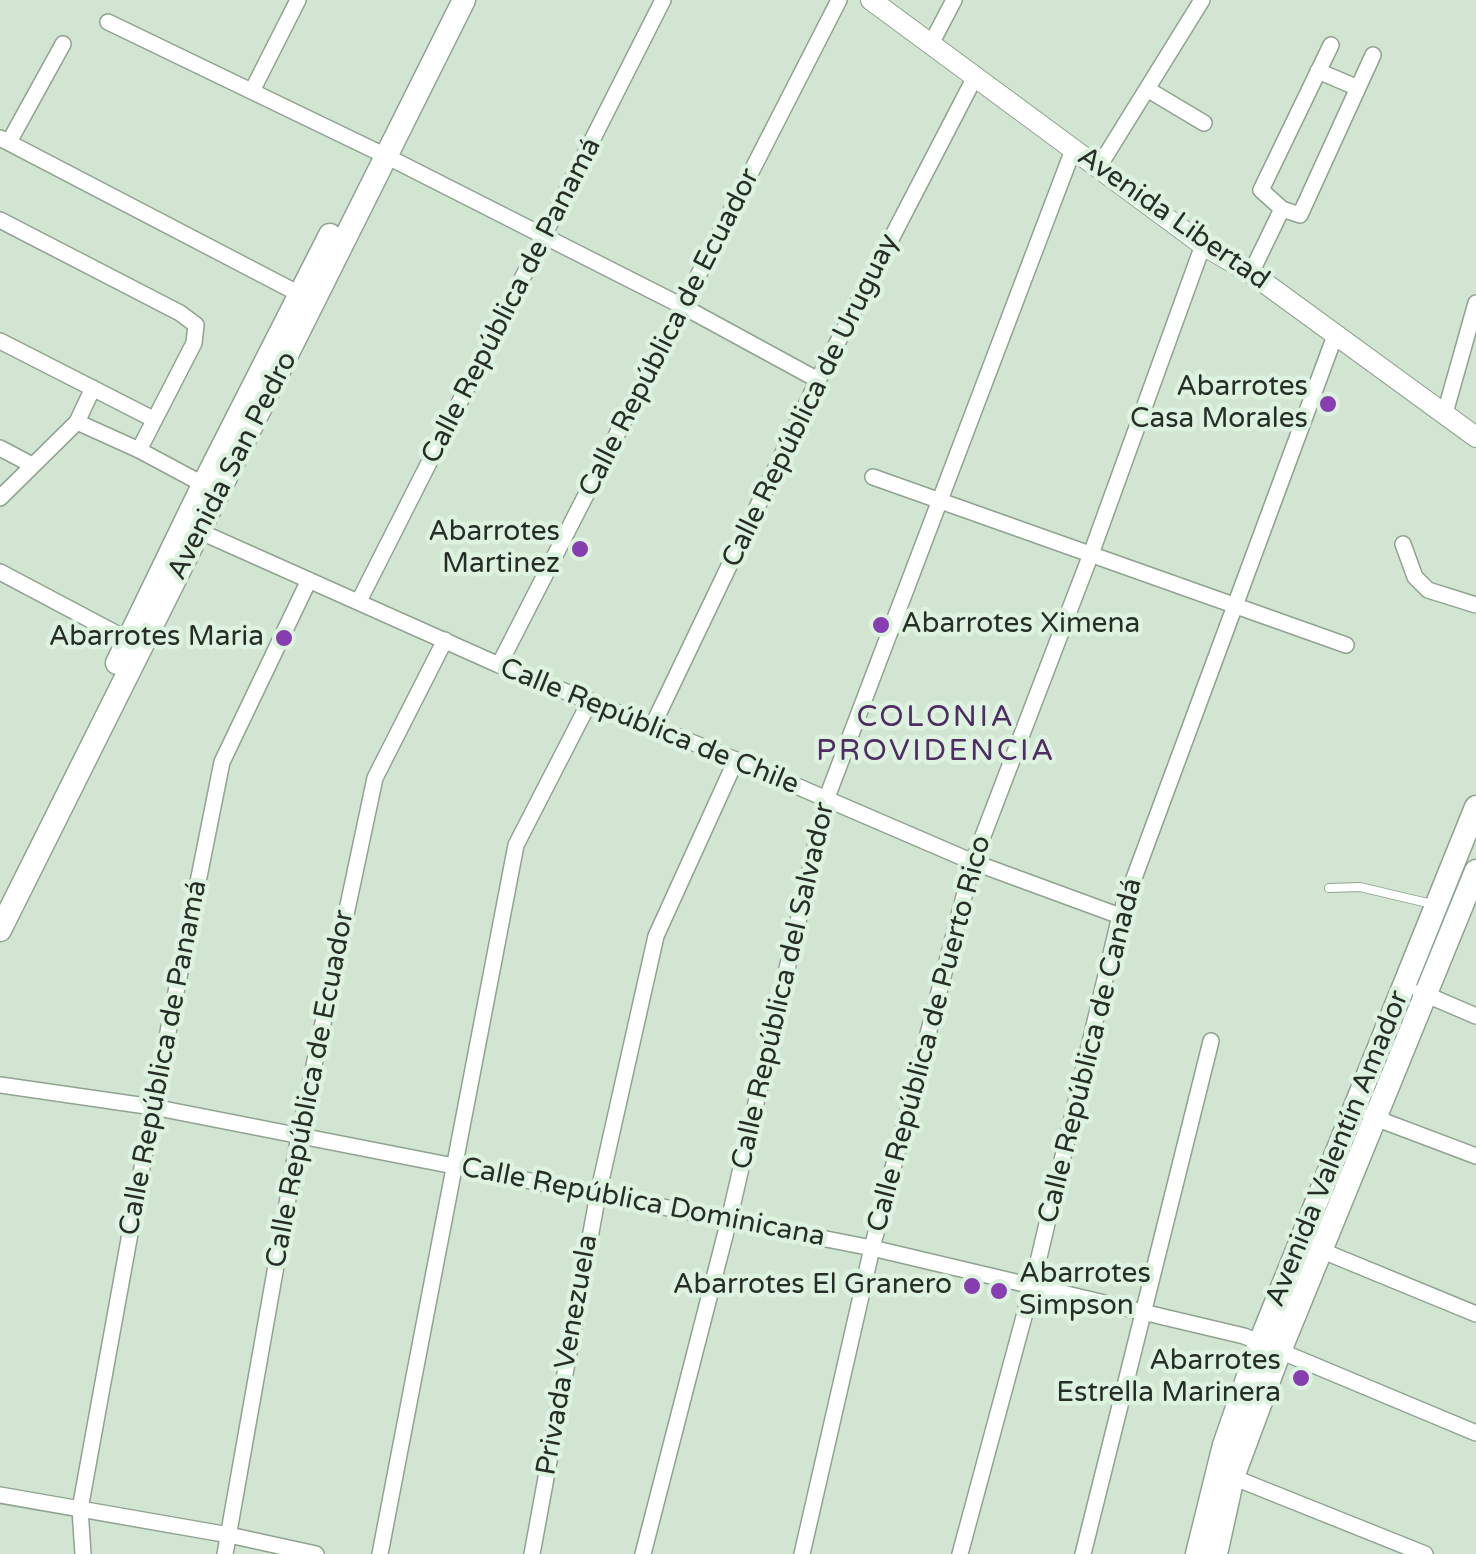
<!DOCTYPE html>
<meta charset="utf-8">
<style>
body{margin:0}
canvas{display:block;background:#d1e5d2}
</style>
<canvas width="1476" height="1554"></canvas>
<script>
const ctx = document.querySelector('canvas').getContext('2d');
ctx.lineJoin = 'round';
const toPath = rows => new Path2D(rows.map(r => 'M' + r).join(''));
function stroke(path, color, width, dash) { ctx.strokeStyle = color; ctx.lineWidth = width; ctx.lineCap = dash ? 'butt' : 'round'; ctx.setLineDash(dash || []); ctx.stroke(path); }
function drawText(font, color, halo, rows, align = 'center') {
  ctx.font = font + ' "Varela Round",sans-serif'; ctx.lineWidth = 9; ctx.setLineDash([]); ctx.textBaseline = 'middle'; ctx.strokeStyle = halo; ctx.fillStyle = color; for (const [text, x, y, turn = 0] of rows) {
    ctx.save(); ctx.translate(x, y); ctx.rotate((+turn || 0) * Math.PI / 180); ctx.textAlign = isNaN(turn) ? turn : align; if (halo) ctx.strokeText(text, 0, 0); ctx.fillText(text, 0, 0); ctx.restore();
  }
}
const service = toPath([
 [1329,888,1360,887,1432,904]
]);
const minor = toPath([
 [108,22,386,156,684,307,818,380],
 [932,42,954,0],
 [1331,45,1261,190,1282,209,1300,215,1373,55],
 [1318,71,1358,88],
 [1147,89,1204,123],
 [252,91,298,0],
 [0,138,307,298],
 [9,142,63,44],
 [1098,168,1202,0],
 [0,220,180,313,196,325,194,343,139,450],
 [1251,273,1282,209],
 [0,341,153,419],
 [1445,413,1476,303],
 [77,422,93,388],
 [0,448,32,465],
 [873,477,1346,645],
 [0,498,77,422,139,450,210,488],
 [192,528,499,665,736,760,973,862,1120,916],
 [1403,544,1415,577,1428,590,1476,605],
 [0,572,134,643],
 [359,601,663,0],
 [499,665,839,0],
 [651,729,818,380,976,75],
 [1420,992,1476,1016],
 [0,1085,153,1107,872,1248,1244,1336,1476,1433],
 [1370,1116,1476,1156],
 [1313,1247,1476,1314],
 [1225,1474,1425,1554],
 [0,1495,229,1535,316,1554],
 [83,1554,80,1509,153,1107,222,762,309,580],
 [225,1554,299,1136,375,778,445,640],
 [380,1554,516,845,590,701],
 [532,1554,598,1194,656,936,736,760],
 [643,1554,729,1220,826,800,1073,150],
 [802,1554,872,1248,973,862,1091,554,1203,245],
 [960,1554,1032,1287,1120,916,1336,333],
 [1083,1554,1211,1041]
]);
const tertiary = toPath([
 [871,0,1203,245,1251,273,1476,437]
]);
const secondary = toPath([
 [117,663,203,485,330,235],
 [0,930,464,0],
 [1197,1554,1224,1445,1260,1342,1476,807],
 [1216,1554,1233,1477,1280,1351,1476,871]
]);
stroke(service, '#8fa390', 10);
stroke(minor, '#8fa390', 18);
stroke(tertiary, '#8fa390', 22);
stroke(secondary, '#8fa390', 25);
stroke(service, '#fff', 8);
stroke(minor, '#fff', 15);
stroke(tertiary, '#fff', 20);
stroke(secondary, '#fff', 22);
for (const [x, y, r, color] of [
 [1328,404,10,"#873eb0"],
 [580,549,10,"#873eb0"],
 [881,625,10,"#873eb0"],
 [284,638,10,"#873eb0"],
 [972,1286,10,"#873eb0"],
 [999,1291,10,"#873eb0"],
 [1301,1378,10,"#873eb0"]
]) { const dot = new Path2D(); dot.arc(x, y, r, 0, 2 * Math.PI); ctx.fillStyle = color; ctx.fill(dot); stroke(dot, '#def3df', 4); }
drawText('28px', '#272e27', '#def3df', [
 ["Avenida Libertad",1173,219,35],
 ["Calle República de Panamá",512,301,-63],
 ["Calle República de Ecuador",670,333,-63],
 ["Calle República de Uruguay",811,401,-64],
 ["Avenida San Pedro",233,466,-63],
 ["Calle República de Chile",649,727,22],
 ["Calle República del Salvador",784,986,-77],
 ["Calle República de Puerto Rico",930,1034,-75],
 ["Calle República de Canadá",1091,1051,-76],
 ["Calle República de Panamá",164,1058,-79],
 ["Calle República de Ecuador",311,1089,-79],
 ["Avenida Valentín Amador",1338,1149,-68],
 ["Calle República Dominicana",643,1203,11],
 ["Privada Venezuela",568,1355,-80]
]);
drawText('28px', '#272e27', '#def3df', [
 ["Abarrotes",1308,388],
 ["Casa Morales",1308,420],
 ["Abarrotes",560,533],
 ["Martinez",560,565],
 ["Abarrotes Ximena",901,625,"left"],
 ["Abarrotes Maria",264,638],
 ["Abarrotes",1019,1275,"left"],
 ["Simpson",1019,1307,"left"],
 ["Abarrotes El Granero",952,1286],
 ["Abarrotes",1281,1362],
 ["Estrella Marinera",1281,1394]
], 'right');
ctx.letterSpacing = '2.5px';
drawText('30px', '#4f2c64', '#def3df', [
 ["COLONIA",936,718],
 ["PROVIDENCIA",936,752]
]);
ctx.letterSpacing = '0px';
</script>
